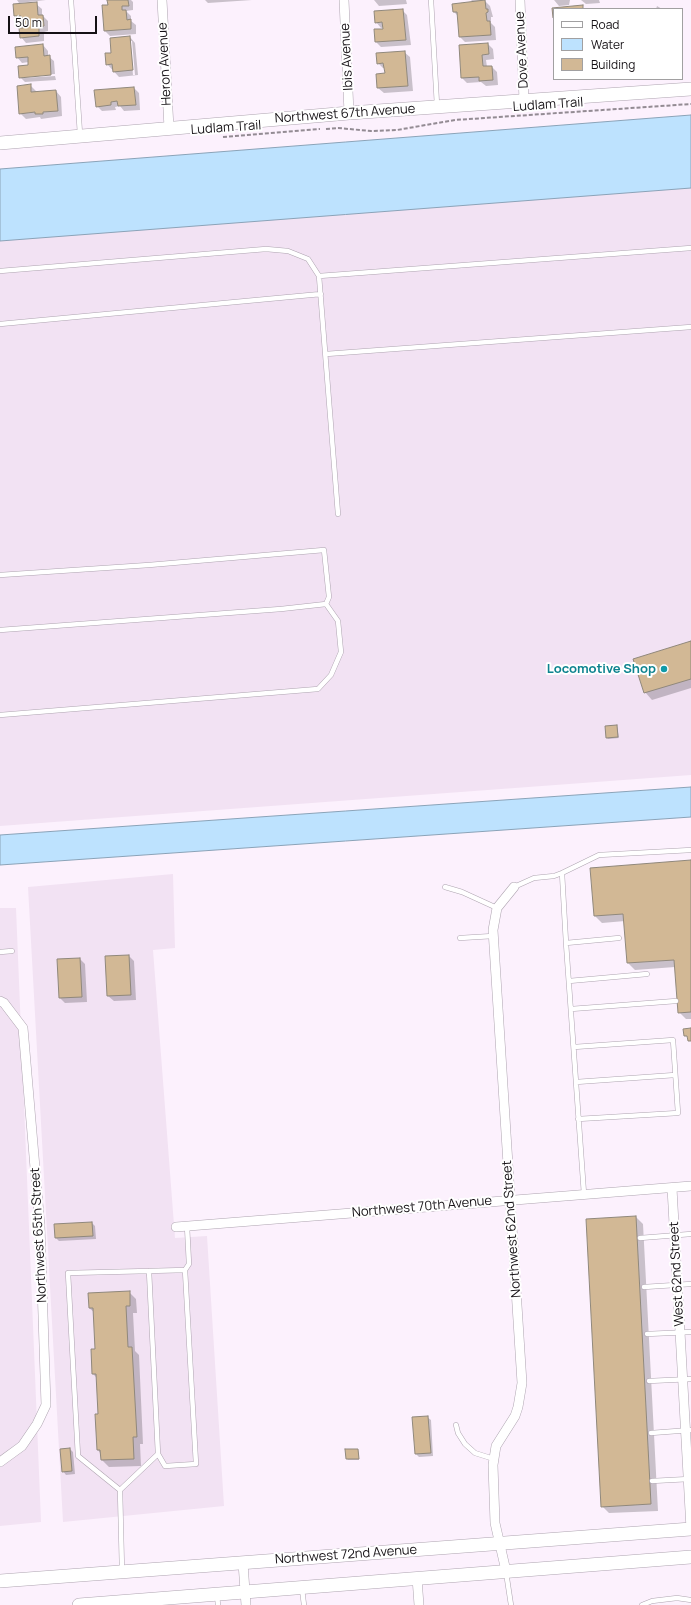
<!DOCTYPE html>
<style>
body{margin:0}
#map{position:relative;width:691px;height:1605px;overflow:hidden;background:#fcf1fd;font-family:Manrope,sans-serif}
canvas{display:block}
.legend{position:absolute;left:553px;top:8px;width:130px;height:72px;box-sizing:border-box;background:#fff;border:1px solid #a1a0a1;margin:0;padding:5px 7px;list-style:none;font-size:12px;color:#151115}
.legend li{display:flex;align-items:center;gap:8px;height:20px}
.legend b{width:20px;border:1px solid #a1a0a1}
.scale{position:absolute;left:8px;top:16px;width:89px;height:18px;box-sizing:border-box;border:2px solid #151115;border-top:0;padding-left:5px;font-size:12px;line-height:14px;white-space:nowrap;color:#151115;-webkit-text-stroke:3px #fff;paint-order:stroke}
</style>
<div id="map">
<canvas width="691" height="1605"></canvas>
<ul class="legend">
<li><b style="height:5px;background:#fff"></b>Road</li>
<li><b style="height:11px;background:#bde2fe"></b>Water</li>
<li><b style="height:11px;background:#d2b895"></b>Building</li>
</ul>
<div class="scale">50 m</div>
</div>
<script>
const ctx = document.querySelector('canvas').getContext('2d');
ctx.lineJoin = 'round';
function paint(path, color) { ctx.fillStyle = color; ctx.fill(path, 'evenodd'); }
const toPath = rows => new Path2D(rows.map(r => 'M' + r).join(''));
function stroke(path, color, width, dash) { ctx.strokeStyle = color; ctx.lineWidth = width; ctx.lineCap = dash ? 'butt' : 'round'; ctx.setLineDash(dash || []); ctx.stroke(path); }
function drawText(font, color, halo, rows, align = 'center') {
  ctx.font = font + ' Manrope,sans-serif'; ctx.lineWidth = 4; ctx.setLineDash([]); ctx.textBaseline = 'middle'; ctx.strokeStyle = halo; ctx.fillStyle = color; for (const [text, x, y, turn = 0] of rows) {
    ctx.save(); ctx.translate(x, y); ctx.rotate((+turn || 0) * Math.PI / 180); ctx.textAlign = isNaN(turn) ? turn : align; if (halo) ctx.strokeText(text, 0, 0); ctx.fillText(text, 0, 0); ctx.restore();
  }
}
paint(toPath([
 [691,169,691,775,0,826,0,234],
 [173,874,175,948,153,950,175,1238,207,1236,224,1506,63,1522,28,887],
 [0,908,16,908,41,1522,0,1526]
]), '#f2e2f3');
const water = toPath([
 [691,115,691,188,0,241,0,169,691,115],
 [691,787,691,817,0,865,0,835,691,787]
]);
paint(water, '#bde2fe');
stroke(water, '#8ba3b8', 1);
paint(toPath([
 [17,0,46,0,19,3],
 [108,0,131,0,133,2,133,10,126,11,131,16,131,21,136,25,136,34,110,36,105,31],
 [205,0,252,0,208,3],
 [374,0,406,0,407,4,379,6],
 [471,0,484,0,490,6,493,17,491,17,491,23,495,27,496,40,465,42,460,37,458,16,454,12,473,2],
 [570,0,569,5,559,6,554,0],
 [581,0,599,0,600,3,586,4],
 [36,4,42,9,42,15,48,21,48,31,44,32,44,41,26,43,21,37,24,29,23,21,20,21,15,16],
 [657,6,662,9,656,9],
 [402,10,407,15,411,45,381,47,376,42,384,29,384,27,381,28,376,22],
 [130,37,135,43,138,75,119,77,107,64,112,54],
 [130,41,132,41,135,75,133,75],
 [488,44,493,49,494,59,486,60,487,67,492,67,497,72,498,85,486,86,481,82,467,83,462,78],
 [43,45,48,51,48,56,54,61,55,74,23,76,23,78,55,76,56,80,25,82,20,77,29,66,29,62,22,63,17,57],
 [404,52,410,57,413,91,384,93,378,88,377,75,386,74,386,68,383,68,378,63],
 [30,85,36,91,36,93,56,91,61,97,62,116,41,119,40,117,26,119,20,113],
 [134,88,139,93,140,110,124,111,120,106,115,107,116,110,102,111,97,106],
 [691,642,691,688,652,700,645,692],
 [617,726,619,738,608,739,607,738],
 [691,861,691,1019,686,1019,679,1012,675,967,635,970,628,963,625,921,602,923,595,916],
 [129,956,134,961,136,1000,114,1001,108,996],
 [80,959,85,964,87,1002,65,1003,60,998],
 [636,1217,643,1224,658,1511,609,1513,602,1506],
 [92,1223,95,1226,96,1239,59,1241,56,1238,55,1225],
 [129,1292,136,1299,137,1313,133,1313,135,1351,139,1355,143,1444,140,1444,141,1466,109,1467,102,1460,101,1454,98,1450,99,1415,97,1378,93,1374,96,1350,94,1312,89,1308],
 [427,1417,431,1420,433,1456,419,1457,416,1454],
 [70,1449,73,1452,75,1474,66,1475,63,1471],
 [358,1450,359,1460,348,1460,347,1459]
]), '#0003');
const building = toPath([
 [107,0,128,0,129,6,122,6,122,10,126,10,127,20,131,19,131,29,104,31,102,5,108,5,107,0],
 [485,0,486,9,488,9,488,12,486,13,487,21,490,21,491,35,459,37,457,12,453,12,452,4,485,0],
 [37,2,38,15,43,15,44,26,39,27,39,36,20,38,19,28,23,28,22,18,21,16,14,16,13,4,37,2],
 [583,5,583,9,554,9,554,18,553,18,552,8,583,5],
 [403,9,406,40,375,42,374,29,383,29,382,22,375,23,374,11,403,9],
 [130,36,133,70,113,72,112,64,106,65,105,53,111,53,110,38,130,36],
 [488,43,489,54,482,55,483,66,492,66,493,80,479,81,479,77,461,78,459,45,488,43],
 [43,44,44,56,50,55,51,75,19,78,18,66,28,65,28,57,16,58,15,47,43,44],
 [405,51,408,86,377,88,376,74,385,73,383,63,377,64,376,53,405,51],
 [31,84,31,92,56,90,58,111,43,112,43,114,35,114,35,112,19,114,17,86,31,84],
 [134,87,136,105,118,106,117,101,111,102,111,105,96,107,94,90,134,87],
 [691,641,691,679,644,693,633,659,691,641],
 [617,725,618,737,606,738,605,726,617,725],
 [691,860,691,1012,678,1013,674,960,627,963,623,914,594,916,590,868,691,860],
 [129,955,131,995,107,996,105,956,129,955],
 [80,958,82,997,59,998,57,959,80,958],
 [691,1028,691,1041,688,1041,687,1036,684,1036,683,1029,691,1028],
 [636,1216,651,1504,601,1507,586,1219,636,1216],
 [92,1222,93,1236,55,1238,54,1224,92,1222],
 [130,1291,130,1306,126,1306,128,1347,132,1347,137,1437,133,1437,134,1459,101,1460,100,1450,97,1450,95,1414,98,1414,96,1374,92,1374,91,1349,95,1349,93,1308,89,1308,88,1293,130,1291],
 [428,1416,431,1453,415,1454,412,1417,428,1416],
 [70,1448,72,1471,62,1472,60,1449,70,1448],
 [345,1449,358,1449,359,1459,346,1459,345,1449]
]);
paint(building, '#d2b895');
stroke(building, '#90887c', 1);
const lane = toPath([
 [71,0,80,134],
 [431,0,437,105],
 [0,271,266,249,288,251,308,259,319,276,338,514],
 [319,276,691,248],
 [0,324,321,294],
 [326,354,691,327],
 [0,575,149,565,324,550,329,597,326,604],
 [0,630,281,609,326,604,338,621,341,652,331,675,318,689,0,715],
 [562,873,566,943],
 [445,887,462,892,497,908],
 [514,887,534,878,554,876,562,873,599,855,691,850],
 [460,938,493,936],
 [0,952,12,951],
 [569,981,647,974],
 [571,1009,676,1001],
 [574,1047,673,1040,678,1113,578,1119],
 [576,1082,675,1075],
 [584,1194,566,943,619,938],
 [640,1238,691,1234],
 [185,1270,189,1264,187,1226],
 [149,1271,185,1270,196,1464,165,1466,158,1454],
 [644,1287,691,1284],
 [647,1334,691,1332],
 [649,1381,691,1379],
 [456,1425,458,1433,465,1444,475,1453,494,1459],
 [651,1433,691,1430],
 [652,1481,689,1479],
 [120,1490,158,1454,149,1271,68,1273,78,1456,120,1490,122,1570],
 [506,1572,511,1605],
 [302,1589,304,1605],
 [217,1595,218,1605],
 [642,1605,652,1601,677,1598,691,1600]
]);
const street = toPath([
 [162,0,169,128],
 [344,0,349,113],
 [520,0,524,101],
 [0,1001,4,1003,23,1028,40,1226,46,1405,37,1424,22,1446,0,1462],
 [672,1188,691,1529],
 [176,1227,691,1186],
 [243,1563,246,1605],
 [506,1571,495,1523,493,1465,496,1446,515,1416,518,1407,522,1383,493,930,497,908,514,887],
 [417,1578,419,1605]
]);
const secondary = toPath([
 [0,143,349,113,691,89],
 [0,1581,691,1529],
 [79,1605,691,1557]
]);
stroke(lane, '#aea4b0', 5.5);
stroke(street, '#aea4b0', 10);
stroke(secondary, '#aea4b0', 14);
stroke(toPath([
 [326,129,338,128,371,131,397,130,455,120,691,104],
 [223,137,320,129]
]), '#938b93', 2, [4, 2]);
stroke(lane, '#fff', 4.5);
stroke(street, '#fff', 9);
stroke(secondary, '#fff', 13);
for (const [x, y, r, color] of [
 [664,669,4,"#0f9aa8"]
]) { const dot = new Path2D(); dot.arc(x, y, r, 0, 2 * Math.PI); ctx.fillStyle = color; ctx.fill(dot); stroke(dot, '#fff', 1.5); }
drawText('13px', '#151115', '#fff', [
 ["Dove Avenue",522,50,-93],
 ["Ibis Avenue",347,57,-93],
 ["Heron Avenue",165,64,-93],
 ["Ludlam Trail",548,105,-4],
 ["Northwest 67th Avenue",345,114,-4],
 ["Ludlam Trail",226,128,-4],
 ["Northwest 70th Avenue",422,1207,-5],
 ["Northwest 62nd Street",512,1229,-94],
 ["Northwest 65th Street",39,1235,-93],
 ["West 62nd Street",677,1274,-93],
 ["Northwest 72nd Avenue",346,1555,-4]
]);
drawText('bold 13px', '#0d838f', '#fff', [
 ["Locomotive Shop",656,669]
], 'right');
</script>
